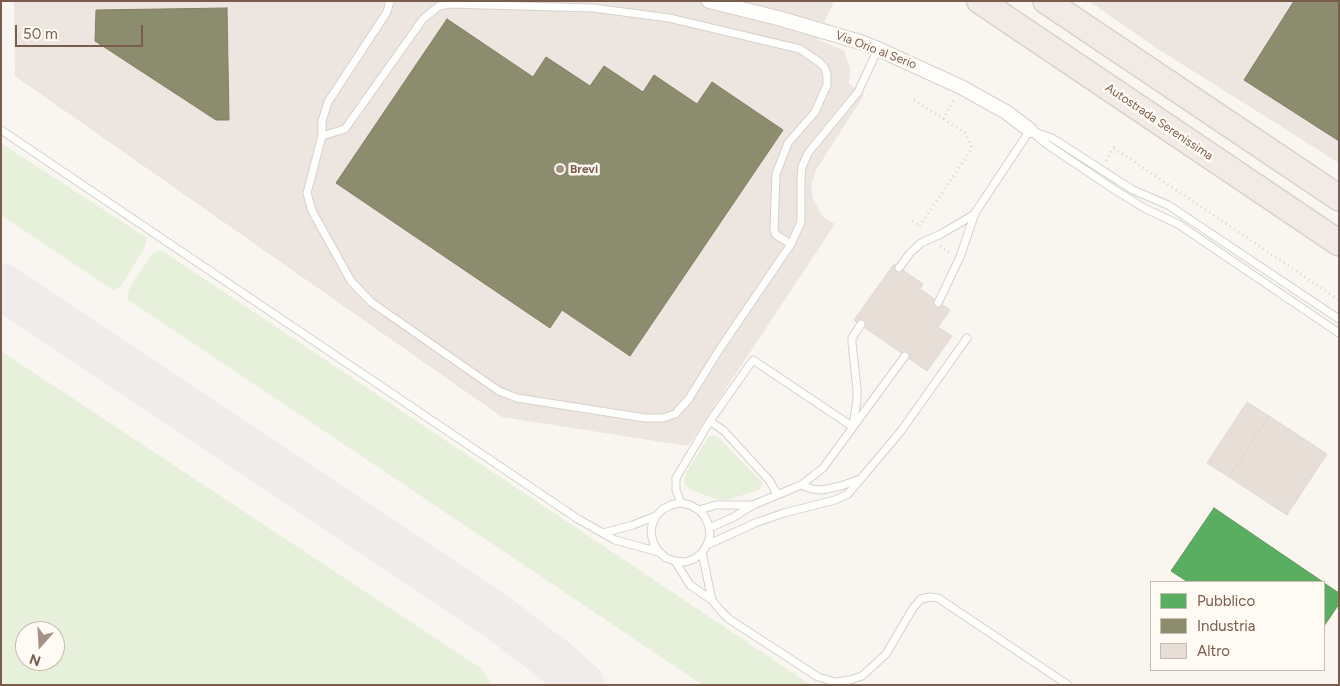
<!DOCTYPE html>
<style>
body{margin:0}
#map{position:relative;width:1340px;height:686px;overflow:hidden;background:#f9f5f0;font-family:Figtree,sans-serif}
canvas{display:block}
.frame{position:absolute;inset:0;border:2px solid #7a5c4d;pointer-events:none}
.legend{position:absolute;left:1150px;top:581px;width:175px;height:90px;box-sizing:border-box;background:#fffaf3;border:1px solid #cabbb1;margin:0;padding:6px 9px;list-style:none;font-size:15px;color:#7a5c4d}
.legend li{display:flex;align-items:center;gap:10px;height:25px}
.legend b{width:25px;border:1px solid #cabbb1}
.north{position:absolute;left:15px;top:621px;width:50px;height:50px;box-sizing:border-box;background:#fffaf3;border:1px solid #cabbb1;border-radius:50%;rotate:199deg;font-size:14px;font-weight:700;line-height:20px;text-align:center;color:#7a5c4d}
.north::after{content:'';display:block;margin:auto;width:18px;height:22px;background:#a69286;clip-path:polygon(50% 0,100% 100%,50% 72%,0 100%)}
.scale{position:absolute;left:15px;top:25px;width:128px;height:22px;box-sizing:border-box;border:2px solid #7a5c4d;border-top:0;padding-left:6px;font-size:15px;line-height:18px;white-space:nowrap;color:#7a5c4d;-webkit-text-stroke:4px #fffaf3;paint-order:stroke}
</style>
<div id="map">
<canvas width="1340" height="686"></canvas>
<div class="frame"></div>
<ul class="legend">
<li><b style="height:14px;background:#5aae61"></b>Pubblico</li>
<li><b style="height:14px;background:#8c8c6e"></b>Industria</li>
<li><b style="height:14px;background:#e6ded7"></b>Altro</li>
</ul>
<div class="north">N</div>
<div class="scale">50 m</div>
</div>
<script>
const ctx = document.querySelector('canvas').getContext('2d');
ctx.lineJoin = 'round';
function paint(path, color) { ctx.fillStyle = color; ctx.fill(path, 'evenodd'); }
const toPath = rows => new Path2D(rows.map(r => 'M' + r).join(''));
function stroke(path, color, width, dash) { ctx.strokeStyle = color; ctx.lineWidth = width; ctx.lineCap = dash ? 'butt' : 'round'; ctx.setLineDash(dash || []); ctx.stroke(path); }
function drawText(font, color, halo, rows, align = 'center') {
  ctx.font = font + ' Figtree,sans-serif'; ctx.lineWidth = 5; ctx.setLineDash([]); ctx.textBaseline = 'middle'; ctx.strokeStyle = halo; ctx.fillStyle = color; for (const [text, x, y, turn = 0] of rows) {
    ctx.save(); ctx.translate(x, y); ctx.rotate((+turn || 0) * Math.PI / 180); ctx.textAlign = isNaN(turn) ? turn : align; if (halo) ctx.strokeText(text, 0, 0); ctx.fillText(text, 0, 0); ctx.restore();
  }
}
paint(toPath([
 [14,1,834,1,817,39,844,51,850,68,849,84,864,95,816,170,811,186,813,199,823,217,835,224,688,446,502,417,15,76],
 [1089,1,1339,1,1339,163,1155,47]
]), '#ede5e0');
paint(toPath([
 [1,143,147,238,145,247,121,286,113,290,1,215],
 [161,250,811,685,703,685,127,299,129,289,152,254],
 [1,351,482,669,491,685,1,685],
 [25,631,55,631,55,661,25,661],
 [713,435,720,439,761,481,762,484,759,490,730,499,719,500,691,490,685,485,684,481,686,473,709,436]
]), '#e7f0db');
const public = toPath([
 [1214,508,1323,582,1188,582,1171,571,1214,508],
 [1324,583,1339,593,1339,604,1324,626,1324,583]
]);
paint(public, '#5aae61');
stroke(public, '#64955b', 1);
const industry = toPath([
 [1294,1,1339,1,1339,141,1244,80,1294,1],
 [227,8,229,120,216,120,95,41,96,10,227,8],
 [447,19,533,77,546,57,590,86,604,66,643,92,654,75,697,104,712,82,783,130,630,356,562,310,550,328,336,183,447,19]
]);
paint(industry, '#8c8c6e');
stroke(industry, '#877e64', 1);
stroke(toPath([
 [1,286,496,616,555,661,582,685]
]), '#f0ecec', 46);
const building = toPath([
 [894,264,923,284,920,289,950,310,938,327,952,336,927,371,854,320,894,264],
 [1247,402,1269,416,1229,477,1207,463,1247,402],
 [1269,416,1327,454,1287,515,1229,477,1269,416]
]);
paint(building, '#e6ded7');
stroke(building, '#e2d8d2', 1);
const service = toPath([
 [390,1,387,12,328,102,322,121,322,136,307,193,312,211,351,281,371,302,499,391,517,398,645,418,663,418,675,414,688,400,719,350,791,244,801,222,801,179,802,167,808,153,858,92,878,49],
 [1,130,578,519,615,540,659,552],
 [1030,130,1045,143,1112,188,1144,208,1178,224,1339,333],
 [1035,132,1052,138,1133,190,1168,205,1339,319],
 [322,136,345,129,423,19,439,6,450,4,593,8,669,18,800,49,819,62,825,68,827,75,827,85,815,112,788,143,776,174,774,229,776,235,791,244],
 [899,268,910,253,921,243,941,234,975,214],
 [938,303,960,257,975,213,1030,130],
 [710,421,724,431,769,480,777,494],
 [853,424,857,400,857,389,852,343,852,338,861,324],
 [801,485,812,489,822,490,841,486,860,479],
 [681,503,676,490,676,478,710,421,753,360,853,427],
 [699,510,716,505,753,505],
 [709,528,734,517,753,505,801,485,823,468,905,356],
 [603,533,633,525,656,516,663,509,671,505,681,503,690,505,699,510,705,517,709,526,710,535,707,545,702,553,694,559,685,562,675,561,666,558,659,552,654,544,651,534,652,525,656,516],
 [707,545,755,523,784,513,835,500,848,494,901,431,967,338],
 [702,553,712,600],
 [675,561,690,585,712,600,720,610,729,619,818,677,835,682,850,680,862,676,886,654,913,608,921,599,930,597,938,598,1068,685]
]);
const minor = toPath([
 [709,1,778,18,860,42,878,49,961,87,1006,112,1030,130]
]);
const motorway = toPath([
 [980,1,1339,243],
 [1046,1,1339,198]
]);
stroke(service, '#d7d1cb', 9);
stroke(minor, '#d7d1cb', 16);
stroke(motorway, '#dad1cc', 28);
stroke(toPath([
 [914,100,965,133,971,146,971,150,919,227],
 [943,119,954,100],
 [1106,161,1114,148,1339,300],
 [912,221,920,227],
 [940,246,951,254]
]), '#dcd5d0', 3, [1, 4]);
stroke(service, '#fefefd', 7);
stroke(minor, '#fefefd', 14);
stroke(motorway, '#f2eae7', 25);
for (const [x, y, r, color] of [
 [560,169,5,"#a69286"]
]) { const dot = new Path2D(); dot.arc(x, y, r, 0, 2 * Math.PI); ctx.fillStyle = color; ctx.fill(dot); stroke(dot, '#fffaf3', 2); }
drawText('12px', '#7a5c4d', '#fffaf3', [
 ["Via Orio al Serio",876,50,21],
 ["Autostrada Serenissima",1159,122,34]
]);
drawText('bold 12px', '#7a5c4d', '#fffaf3', [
 ["Brevi",570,169]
], 'left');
</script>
